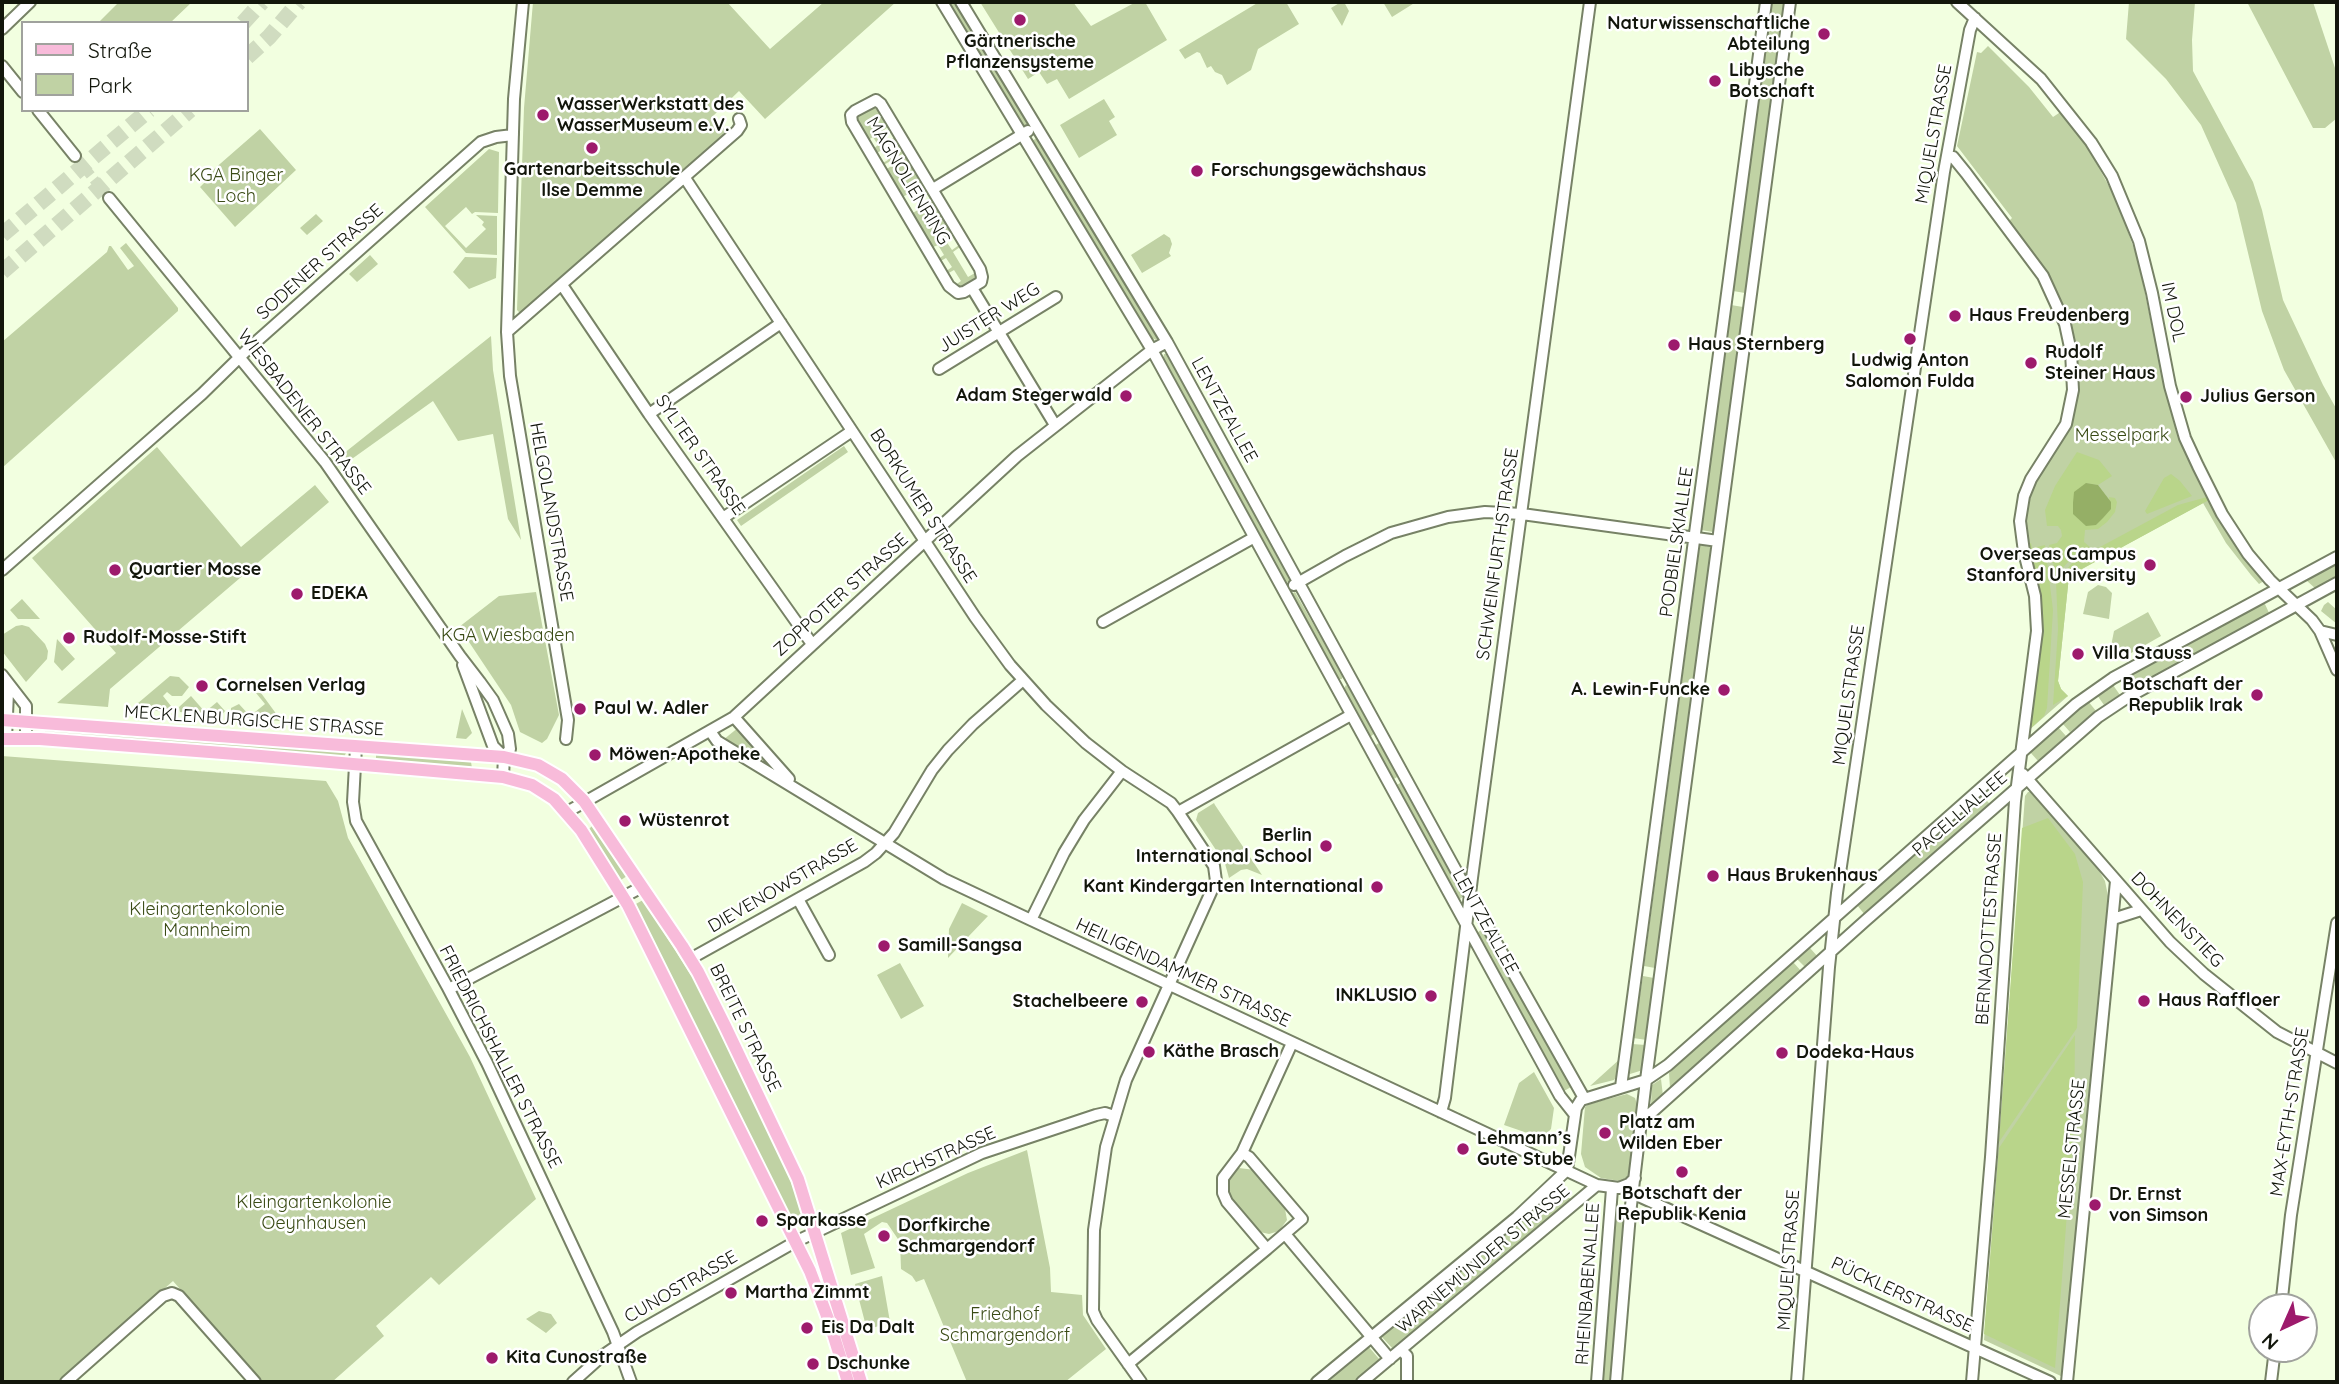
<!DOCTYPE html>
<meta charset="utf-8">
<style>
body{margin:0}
#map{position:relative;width:2339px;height:1384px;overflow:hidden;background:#f2ffe0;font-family:Quicksand,sans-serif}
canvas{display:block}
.frame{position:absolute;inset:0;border:4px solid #12160b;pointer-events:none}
.legend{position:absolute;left:21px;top:21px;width:228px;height:91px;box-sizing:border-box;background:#fff;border:2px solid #a0a29d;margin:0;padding:9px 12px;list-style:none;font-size:21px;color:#12160b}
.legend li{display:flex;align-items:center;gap:14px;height:35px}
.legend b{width:35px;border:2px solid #a0a29d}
.north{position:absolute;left:2248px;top:1293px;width:70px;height:70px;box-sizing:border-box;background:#fff;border:2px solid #a0a29d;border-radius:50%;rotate:224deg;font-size:19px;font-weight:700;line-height:28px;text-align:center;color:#12160b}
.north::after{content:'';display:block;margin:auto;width:24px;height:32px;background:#9d1a6c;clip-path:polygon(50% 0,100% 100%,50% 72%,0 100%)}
</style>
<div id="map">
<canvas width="2339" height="1384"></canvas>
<div class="frame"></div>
<ul class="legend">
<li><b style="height:9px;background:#f8bbda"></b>Straße</li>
<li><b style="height:19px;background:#c0d2a4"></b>Park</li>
</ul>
<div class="north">N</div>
</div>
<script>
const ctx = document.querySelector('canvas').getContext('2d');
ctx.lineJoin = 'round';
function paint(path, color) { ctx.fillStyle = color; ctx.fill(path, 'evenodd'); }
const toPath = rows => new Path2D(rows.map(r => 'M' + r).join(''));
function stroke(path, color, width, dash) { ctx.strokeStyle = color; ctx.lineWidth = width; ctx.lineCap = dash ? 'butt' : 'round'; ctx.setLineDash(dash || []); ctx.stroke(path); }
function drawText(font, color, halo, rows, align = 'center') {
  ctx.font = font + ' Quicksand,sans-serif'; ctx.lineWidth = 5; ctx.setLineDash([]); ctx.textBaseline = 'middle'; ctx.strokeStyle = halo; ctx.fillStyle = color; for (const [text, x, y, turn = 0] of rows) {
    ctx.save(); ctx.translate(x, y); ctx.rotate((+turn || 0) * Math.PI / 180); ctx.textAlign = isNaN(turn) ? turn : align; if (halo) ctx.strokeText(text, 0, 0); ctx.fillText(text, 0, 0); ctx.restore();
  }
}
paint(toPath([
 [119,2,192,2,170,23,98,23],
 [533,2,727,2,770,49,824,2,896,2,765,119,739,91,713,116,725,130,723,135,523,316,517,310,524,108],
 [948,2,957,2,1031,125,1025,129],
 [980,2,1073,2,1091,26,1136,2,1145,2,1167,40,1069,99,1057,79,1047,84,1039,72,1028,79],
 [1259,2,1286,2,1299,24,1258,49,1251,70,1227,85,1222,75,1215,72,1211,66,1207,68,1200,53,1197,52,1185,59,1179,50],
 [1341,2,1344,2,1349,11,1342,26,1331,8],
 [1383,2,1416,2,1392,17],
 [1772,2,1784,2,1745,293,1733,291],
 [2129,2,2195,2,2192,40,2193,71,2253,182,2262,210,2283,300,2323,385,2337,410,2337,464,2284,370,2262,311,2236,203,2201,125,2166,79,2126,39],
 [2247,2,2313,2,2337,74,2337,118,2325,128,2313,128],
 [1988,46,2029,87,2053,117,2062,111,2087,146,2117,201,2138,260,2165,389,2185,450,2225,529,2264,581,2259,584,2251,575,2226,543,2203,503,2069,576,2058,681,2061,689,2068,696,2028,731,2042,629,2039,591,2025,523,2028,498,2035,480,2069,424,2067,319,2047,272,2008,222,2012,218,1957,146,1977,52,1981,53],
 [1104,99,1115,117,1109,121,1117,135,1079,158,1060,125],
 [873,107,879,111,888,127,881,132,887,142,895,137,896,140,889,145,895,155,902,151,904,153,882,166,881,164,888,160,882,150,875,154,872,150,878,145,873,137,867,141,856,122,856,117],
 [260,129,296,170,235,227,200,187,207,180,205,177],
 [1038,137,1158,337,1156,340,1150,337,1032,141],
 [489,149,499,152,498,213,475,212,472,214,466,207,445,226,466,248,486,229,482,225,484,222,476,215,497,216,497,255,466,253,425,207],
 [906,157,923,185,901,198,885,170],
 [933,201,953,235,946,241,952,250,959,245,960,247,953,252,968,277,975,273,976,280,963,289,954,286,961,281,954,270,947,274,945,272,952,267,946,258,939,262,938,259,944,255,938,245,931,248,911,214],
 [316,214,323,221,307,235,300,228],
 [1164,234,1170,238,1172,244,1169,253,1171,256,1142,273,1131,255],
 [126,243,178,308,178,311,2,468,2,342,107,252,109,246,111,246,128,270,134,266,120,248],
 [370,255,378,264,357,282,349,274],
 [465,257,497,258,496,278,469,289,453,272],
 [1731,305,1743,307,1713,532,1701,530],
 [491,336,493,370,521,540,508,519,493,434,458,441,433,401,349,461,343,454],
 [1164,354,1168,354,1290,580,1285,584,1163,359],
 [844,446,848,452,741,526,737,520],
 [157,447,241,547,315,485,329,502,110,689,108,707,57,703,116,653,32,558],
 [1700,545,1711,547,1655,968,1644,966],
 [2337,563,2337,579,2317,590,2306,580],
 [2098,585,2106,587,2112,593,2109,619,2083,614,2088,592],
 [536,592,559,715,547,739,542,743,520,732,511,705,459,627,499,596],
 [1295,592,1343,676,1342,679,1336,679,1291,594],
 [22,599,40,619,18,619,10,610],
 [2264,602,2270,615,2128,691,2120,680],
 [2328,602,2337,610,2337,624,2321,611,2324,605],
 [2148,612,2161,636,2119,660,2111,646,2114,631],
 [22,625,29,627,45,644,48,651,47,659,26,682,2,651,2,635,16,626],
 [57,639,75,659,62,671,54,662],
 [170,676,179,677,189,687,182,696,172,696,167,692,163,696,171,706,169,712,131,709],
 [1346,685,1350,687,1375,733,1370,737,1343,690],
 [2113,685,2120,695,2104,705,2097,695],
 [256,693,261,693,280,719,279,721,231,716,231,708,239,704,250,716,265,704],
 [191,696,205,712,217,702,225,711,221,716,180,712,179,707],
 [2088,701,2096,711,2070,732,2062,723],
 [462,709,472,733,466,739,456,738],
 [739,727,766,756,760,763,723,740],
 [2058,727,2066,736,2038,761,2030,752],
 [45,729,344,751,346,753,344,757,45,735],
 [1379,743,1399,776,1392,780,1374,746],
 [376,754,471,762,472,768,376,760],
 [2,756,326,781,338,801,348,838,470,1057,536,1199,439,1285,431,1277,376,1326,384,1336,332,1382,261,1382,173,1281,59,1382,2,1382],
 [1402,782,1464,896,1460,899,1395,786],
 [2028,792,2032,792,2097,867,2105,881,2109,901,2063,1377,1984,1340,2025,796],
 [1981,795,1990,804,1865,915,1857,905],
 [1214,803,1215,805,1262,875,1247,869,1241,870,1229,878,1224,860,1226,858,1223,854,1220,856,1196,820,1198,813],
 [593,825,627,876,621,880,589,829],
 [643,900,701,991,784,1163,804,1218,793,1223,634,905],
 [962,903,988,916,948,958,949,929],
 [1482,929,1571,1087,1564,1091,1477,933],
 [1810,948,1818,957,1806,968,1797,959],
 [1793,962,1802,972,1670,1088,1669,1073],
 [900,963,924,1006,901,1019,877,975],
 [1643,976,1654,978,1647,1040,1633,1038],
 [1632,1044,1646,1045,1643,1070,1630,1074],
 [1621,1058,1618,1074,1614,1080,1590,1086],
 [1534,1072,1554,1108,1551,1129,1542,1138,1504,1125,1519,1083],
 [1661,1079,1663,1096,1651,1105,1652,1085],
 [1627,1094,1635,1098,1638,1107,1631,1172,1629,1176,1620,1181,1601,1178,1585,1167,1581,1154,1585,1107,1589,1104],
 [1027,1150,1050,1268,1051,1292,1082,1295,1083,1315,1106,1349,1065,1382,967,1382,924,1279,916,1282,912,1276,901,1269,900,1242,887,1223,882,1222,864,1234,875,1268,851,1275,841,1233,968,1173],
 [1239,1168,1255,1170,1285,1209,1287,1220,1279,1231,1269,1234,1260,1232,1237,1204,1230,1199,1227,1193,1226,1181,1232,1172],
 [1555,1192,1574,1200,1393,1349,1381,1336],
 [1616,1210,1625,1213,1611,1382,1602,1382],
 [882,1276,890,1322,867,1330,855,1284],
 [539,1311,551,1314,557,1323,546,1333,526,1319],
 [1368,1346,1380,1360,1353,1382,1324,1382]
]), '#c0d2a4');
paint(toPath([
 [2077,452,2099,460,2112,476,2098,485,2086,483,2096,525,2110,509,2109,497,2115,498,2117,502,2115,512,2107,522,2098,529,2085,530,2084,542,2090,547,2071,559,2056,575,2049,545,2057,543,2062,536,2061,530,2058,526,2047,526,2045,510,2055,486],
 [2171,474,2180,481,2192,496,2147,514,2145,511,2164,478],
 [2207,497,2209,500,2069,576,2058,681,2061,689,2068,696,2053,705,2058,629,2056,581,2074,561,2178,505],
 [2031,543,2032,548,2045,545,2053,610,2047,708,2044,716,2028,731,2042,639,2042,611,2028,544],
 [2048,818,2075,854,2083,882,2077,1028,1999,1142,2022,828],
 [2075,1035,2074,1123,2055,1368,1984,1334,1999,1148]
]), '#b9d58a');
paint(toPath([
 [2086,483,2098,485,2111,502,2111,509,2103,518,2096,525,2086,526,2073,514,2073,503,2074,492]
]), '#95af66');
stroke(toPath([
 [75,156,109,198]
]), '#d0dcc0', 10, [10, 5]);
stroke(toPath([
 [243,23,262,2],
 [247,57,269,37,299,2],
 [2,235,149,110],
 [2,272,190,110]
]), '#d0dcc0', 16, [16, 8]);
const minor = toPath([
 [523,2,514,99,507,332,510,376,568,720,566,739],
 [942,2,1152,350,1560,1096,1575,1115],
 [961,2,1167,342,1470,896,1584,1098],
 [1957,2,2041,79,2091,142,2112,176,2139,241,2152,293,2170,386,2185,438,2198,466,2222,514,2248,554,2270,580,2312,620,2320,631,2337,670],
 [2,29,30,2],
 [2,66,23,92],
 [876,100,881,104,980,269,982,277,981,282,964,292,958,293,949,286,852,122,851,115,855,111,876,100],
 [38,110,75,156],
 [1947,156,1953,157,1966,173,2043,276,2065,324,2071,352,2073,390,2066,424,2031,479,2024,496,2020,521,2024,552,2035,596,2037,631,2015,801,1991,1157,1972,1382],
 [685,178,975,617,1010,665,1046,705,1086,743,1122,771,1171,803,1178,812],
 [933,189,1028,131],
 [109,198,325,462,460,656,480,682,493,700,508,734,510,749,504,757,503,777],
 [562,285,649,414,812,644],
 [972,288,1055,425],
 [507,332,737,131,741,125,739,119],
 [939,369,1056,297],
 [649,414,781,323],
 [723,518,852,431],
 [2,570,202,394,248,349,481,142,496,137,513,135],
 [1294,585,1345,556,1391,533,1448,517,1485,512,1522,514,1718,541],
 [1103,622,1253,538],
 [2320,631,2337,635],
 [463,665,493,746,504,757],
 [2,675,26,706,26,739],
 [4,681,8,692,6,739],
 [734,717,789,779],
 [710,731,717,741,944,879,1031,920,1597,1185,1619,1188,1629,1184,1635,1178],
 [356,747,353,802,356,821,447,986,487,1063,613,1332,631,1382],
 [2023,774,2170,942,2204,974,2277,1032,2337,1063],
 [567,812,734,717,1017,456,1152,350,1167,342],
 [798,899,829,955],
 [2113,919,2141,910],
 [1031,920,1064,853,1084,820,1122,771],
 [690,959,864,862,876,853,894,833,932,770,948,750,973,724,1023,680],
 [449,989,642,887],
 [1621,1087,1766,2],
 [1441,1112,1445,1098,1472,878,1590,2],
 [1642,1121,1865,921,2098,717,2128,697,2337,583],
 [1242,1153,1249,1157,1302,1219,1267,1249,1227,1202,1223,1193,1223,1178,1242,1153],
 [1242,1153,1292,1043],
 [1567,1170,1576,1108,1581,1100,1646,1080,1668,1065,2076,704,2113,678,2337,557],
 [1630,1190,1643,1198,2050,1382],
 [1285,1234,1390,1359],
 [2281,1307,2291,1215,2337,923],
 [1401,1350,1407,1356,1407,1382],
 [1128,1364,1267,1249],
 [66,1382,163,1296,172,1293,179,1296,255,1382],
 [573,1382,602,1356,637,1332,795,1242,982,1153,1096,1115,1105,1113,1114,1116],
 [1141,1382,1097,1320,1093,1311,1094,1230,1106,1147,1126,1080,1216,881,1214,866,1178,812,1351,715],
 [1317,1382,1517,1217,1567,1170],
 [1362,1382,1597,1185],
 [1597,1382,1612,1189],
 [1616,1382,1630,1214,1646,1080,1790,2],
 [1797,1382,1829,967,1837,893,1944,172,1970,30,1975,18],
 [2067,1382,2116,881],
 [2271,1382,2275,1349]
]);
const major = toPath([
 [2,720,504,757,538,765,562,779,584,801,682,946,698,972,725,1026,798,1179,861,1382],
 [2,739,40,739,249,755,503,777,532,785,554,799,581,830,628,905,810,1271,830,1324,848,1382]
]);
stroke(minor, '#778266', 14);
stroke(major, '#fff', 16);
stroke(minor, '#fff', 10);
stroke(major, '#f8bbda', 12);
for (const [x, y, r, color] of [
 [1020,20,7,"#9d1a6c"],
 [1824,34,7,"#9d1a6c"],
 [1715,81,7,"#9d1a6c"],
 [543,115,7,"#9d1a6c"],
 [592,148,7,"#9d1a6c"],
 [1197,171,7,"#9d1a6c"],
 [1955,316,7,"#9d1a6c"],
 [1910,339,7,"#9d1a6c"],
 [1674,345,7,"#9d1a6c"],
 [2031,363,7,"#9d1a6c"],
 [1126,396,7,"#9d1a6c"],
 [2186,397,7,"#9d1a6c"],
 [2150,565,7,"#9d1a6c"],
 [115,570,7,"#9d1a6c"],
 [297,594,7,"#9d1a6c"],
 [69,638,7,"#9d1a6c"],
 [2078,654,7,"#9d1a6c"],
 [202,686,7,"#9d1a6c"],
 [1724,690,7,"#9d1a6c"],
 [2257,695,7,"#9d1a6c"],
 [580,709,7,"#9d1a6c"],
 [595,755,7,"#9d1a6c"],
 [625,821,7,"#9d1a6c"],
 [1326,846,7,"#9d1a6c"],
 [1713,876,7,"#9d1a6c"],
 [1377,887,7,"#9d1a6c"],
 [884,946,7,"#9d1a6c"],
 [1431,996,7,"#9d1a6c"],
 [2144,1001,7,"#9d1a6c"],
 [1142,1002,7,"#9d1a6c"],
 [1149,1052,7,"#9d1a6c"],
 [1782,1053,7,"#9d1a6c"],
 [1605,1133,7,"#9d1a6c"],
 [1463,1149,7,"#9d1a6c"],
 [1682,1172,7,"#9d1a6c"],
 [2095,1205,7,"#9d1a6c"],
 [762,1221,7,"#9d1a6c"],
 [884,1236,7,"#9d1a6c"],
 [731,1293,7,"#9d1a6c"],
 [807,1328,7,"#9d1a6c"],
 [492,1358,7,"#9d1a6c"],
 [813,1364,7,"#9d1a6c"]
]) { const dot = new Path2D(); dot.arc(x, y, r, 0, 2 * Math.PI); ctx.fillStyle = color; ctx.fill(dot); stroke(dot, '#fff', 2.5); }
drawText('bold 18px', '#12160b', '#fff', [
 ["Naturwissenschaftliche",1810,24,"right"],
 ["Abteilung",1810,45,"right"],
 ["Gärtnerische",1020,42,"center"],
 ["Pflanzensysteme",1020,63,"center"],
 ["Libysche",1729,71],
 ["Botschaft",1729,92],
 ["WasserWerkstatt des",557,105],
 ["WasserMuseum e.V.",557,126],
 ["Gartenarbeitsschule",592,170,"center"],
 ["Ilse Demme",592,191,"center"],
 ["Forschungsgewächshaus",1211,171],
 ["Haus Freudenberg",1969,316],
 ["Haus Sternberg",1688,345],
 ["Rudolf",2045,353],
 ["Steiner Haus",2045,374],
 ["Ludwig Anton",1910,361,"center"],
 ["Salomon Fulda",1910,382,"center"],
 ["Adam Stegerwald",1112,396,"right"],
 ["Julius Gerson",2200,397],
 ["Overseas Campus",2136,555,"right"],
 ["Stanford University",2136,576,"right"],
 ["Quartier Mosse",129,570],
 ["EDEKA",311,594],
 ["Rudolf-Mosse-Stift",83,638],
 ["Villa Stauss",2092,654],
 ["Botschaft der",2243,685,"right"],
 ["Republik Irak",2243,706,"right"],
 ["Cornelsen Verlag",216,686],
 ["A. Lewin-Funcke",1710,690,"right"],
 ["Paul W. Adler",594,709],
 ["Möwen-Apotheke",609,755],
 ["Wüstenrot",639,821],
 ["Berlin",1312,836,"right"],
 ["International School",1312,857,"right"],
 ["Haus Brukenhaus",1727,876],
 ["Kant Kindergarten International",1363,887,"right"],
 ["Samill-Sangsa",898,946],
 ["INKLUSIO",1417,996,"right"],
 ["Haus Raffloer",2158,1001],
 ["Stachelbeere",1128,1002,"right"],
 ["Käthe Brasch",1163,1052],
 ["Dodeka-Haus",1796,1053],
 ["Platz am",1619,1123],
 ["Wilden Eber",1619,1144],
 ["Lehmann’s",1477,1139],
 ["Gute Stube",1477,1160],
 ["Botschaft der",1682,1194,"center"],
 ["Republik Kenia",1682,1215,"center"],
 ["Dr. Ernst",2109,1195],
 ["von Simson",2109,1216],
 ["Sparkasse",776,1221],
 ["Dorfkirche",898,1226],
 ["Schmargendorf",898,1247],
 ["Martha Zimmt",745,1293],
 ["Eis Da Dalt",821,1328],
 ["Kita Cunostraße",506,1358],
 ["Dschunke",827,1364]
], 'left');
drawText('18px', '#12160b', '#fff', [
 ["MIQUELSTRASSE",1934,134,-80],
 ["MAGNOLIENRING",908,181,59],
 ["SODENER STRASSE",320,262,-42],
 ["IM DOL",2173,312,78],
 ["JUISTER WEG",989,318,-32],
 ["LENTZEALLEE",1224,410,61],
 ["WIESBADENER STRASSE",304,412,52],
 ["SYLTER STRASSE",700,455,55],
 ["BORKUMER STRASSE",923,506,57],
 ["HELGOLANDSTRASSE",551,512,80],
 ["PODBIELSKIALLEE",1677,542,-82],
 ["SCHWEINFURTHSTRASSE",1498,554,-82],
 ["ZOPPOTER STRASSE",841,595,-42],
 ["MIQUELSTRASSE",1849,695,-82],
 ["MECKLENBURGISCHE STRASSE",254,721,4],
 ["PACELLIALLEE",1960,814,-41],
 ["DIEVENOWSTRASSE",783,886,-30],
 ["DOHNENSTIEG",2177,920,46],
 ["LENTZEALLEE",1485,922,61],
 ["BERNADOTTESTRASSE",1989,929,-86],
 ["HEILIGENDAMMER STRASSE",1183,973,25],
 ["BREITE STRASSE",745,1028,64],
 ["FRIEDRICHSHALLER STRASSE",500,1057,63],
 ["MAX-EYTH-STRASSE",2290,1112,-81],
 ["MESSELSTRASSE",2072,1149,-84],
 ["KIRCHSTRASSE",936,1158,-24],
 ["WARNEMÜNDER STRASSE",1483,1259,-40],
 ["MIQUELSTRASSE",1789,1260,-86],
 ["RHEINBABENALLEE",1588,1284,-86],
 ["CUNOSTRASSE",681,1287,-30],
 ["PÜCKLERSTRASSE",1902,1295,25]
]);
drawText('18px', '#3a4b15', '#fff', [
 ["KGA Binger",236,176],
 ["Loch",236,197],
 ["Messelpark",2122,436],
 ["KGA Wiesbaden",508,636],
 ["Kleingartenkolonie",207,910],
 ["Mannheim",207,931],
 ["Kleingartenkolonie",314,1203],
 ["Oeynhausen",314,1224],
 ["Friedhof",1005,1315],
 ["Schmargendorf",1005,1336]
]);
</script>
